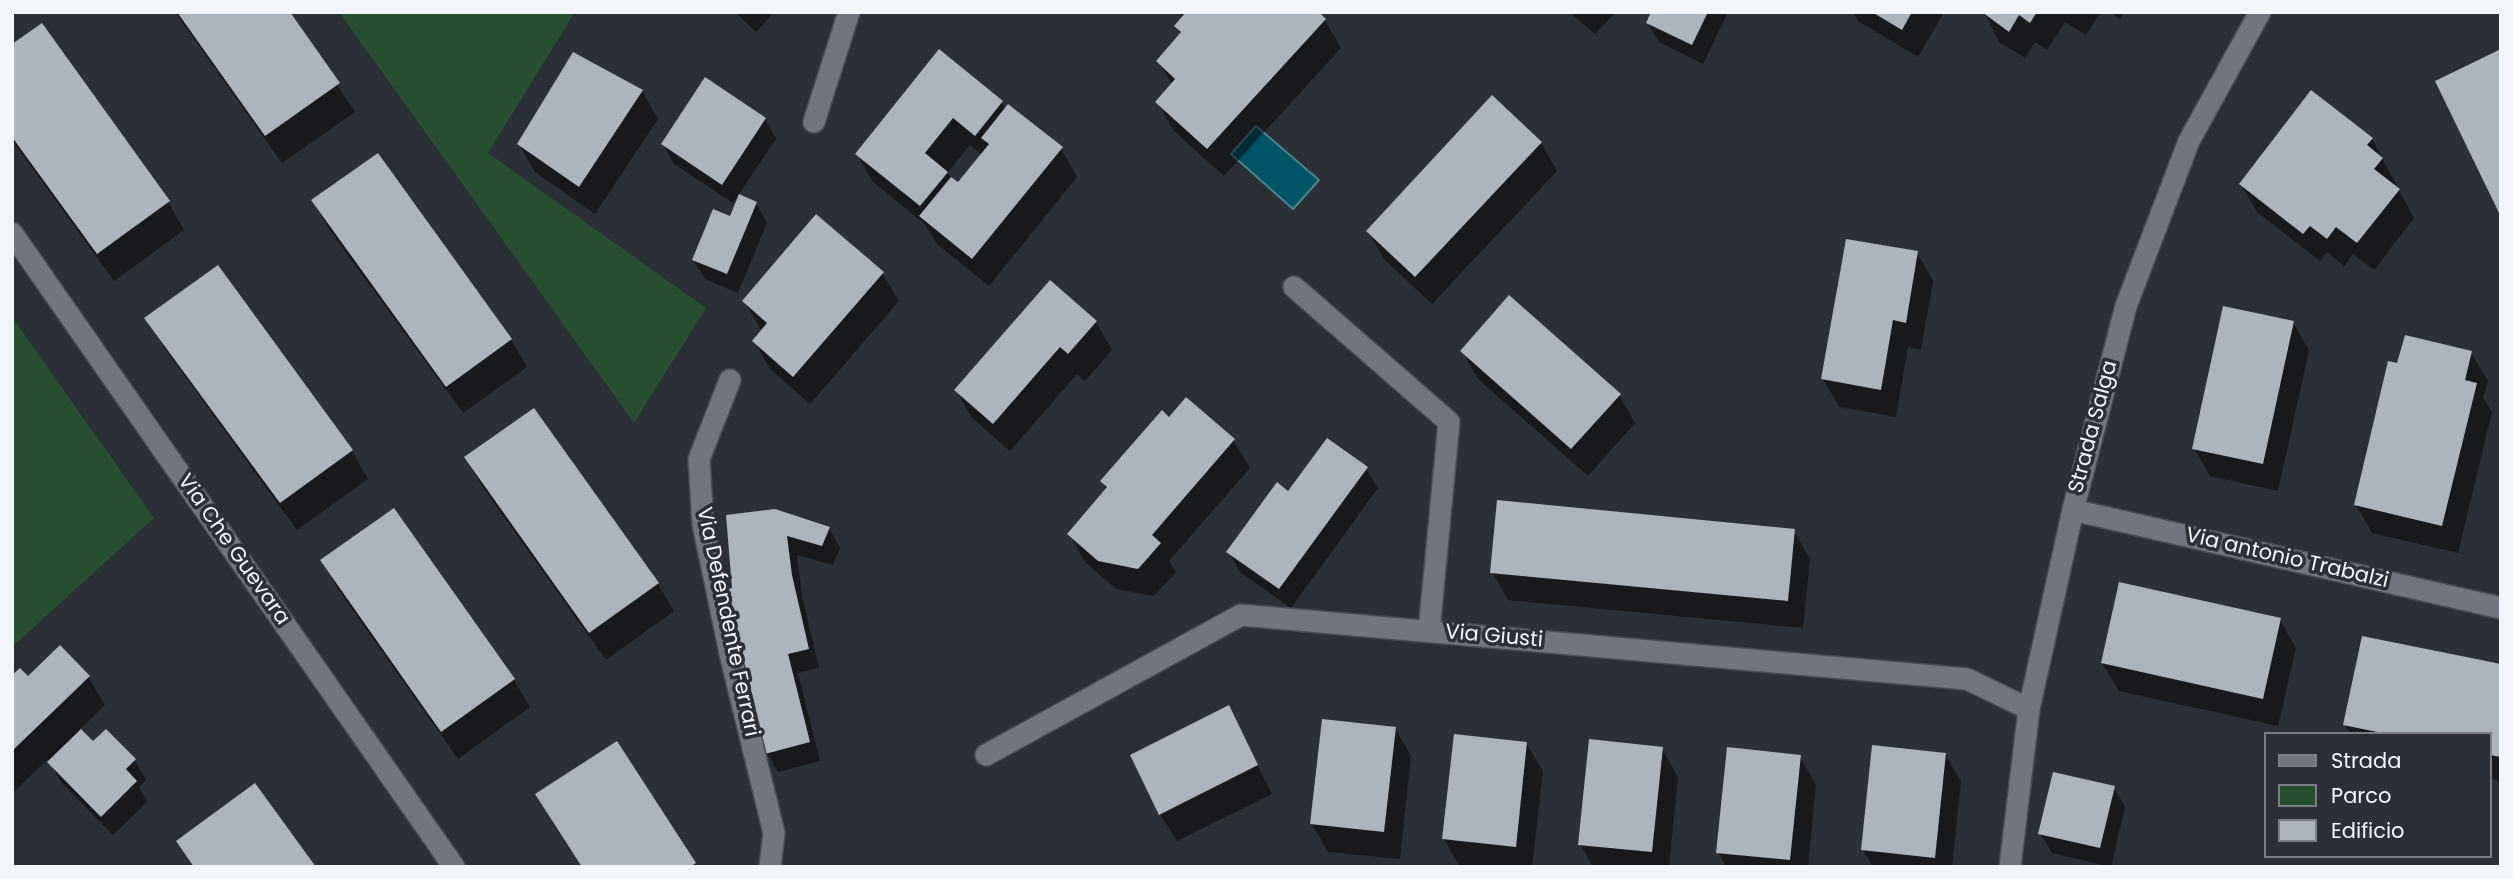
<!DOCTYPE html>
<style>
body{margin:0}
#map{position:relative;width:2513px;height:879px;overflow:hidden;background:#2b2f36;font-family:Poppins,sans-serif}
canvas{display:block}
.frame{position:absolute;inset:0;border:14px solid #f2f5fa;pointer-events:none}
.legend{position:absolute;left:2264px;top:732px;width:228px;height:126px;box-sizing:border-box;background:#2b2f36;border:2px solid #7b7e84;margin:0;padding:9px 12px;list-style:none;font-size:21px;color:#f2f5fa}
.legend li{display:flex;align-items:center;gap:14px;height:35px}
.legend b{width:35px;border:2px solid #7b7e84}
</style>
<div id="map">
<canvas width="2513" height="879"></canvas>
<div class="frame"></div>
<ul class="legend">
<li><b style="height:9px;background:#71767e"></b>Strada</li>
<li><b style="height:19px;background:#254f2e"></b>Parco</li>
<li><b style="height:19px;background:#aeb4bc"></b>Edificio</li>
</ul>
</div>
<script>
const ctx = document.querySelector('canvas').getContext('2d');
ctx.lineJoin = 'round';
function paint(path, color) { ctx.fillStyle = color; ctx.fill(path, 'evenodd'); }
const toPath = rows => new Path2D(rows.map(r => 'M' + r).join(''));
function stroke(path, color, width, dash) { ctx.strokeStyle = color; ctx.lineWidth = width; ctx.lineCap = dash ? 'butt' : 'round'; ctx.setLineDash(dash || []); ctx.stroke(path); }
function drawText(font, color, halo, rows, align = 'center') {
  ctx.font = font + ' Poppins,sans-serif'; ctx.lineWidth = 7; ctx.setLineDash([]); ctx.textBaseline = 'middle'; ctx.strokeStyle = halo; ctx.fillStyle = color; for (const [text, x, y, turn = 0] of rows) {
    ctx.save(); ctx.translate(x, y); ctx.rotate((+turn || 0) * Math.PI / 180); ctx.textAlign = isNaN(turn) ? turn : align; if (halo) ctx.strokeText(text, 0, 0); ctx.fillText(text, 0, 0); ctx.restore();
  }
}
paint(toPath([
 [339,12,575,12,488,153,706,308,634,423],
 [12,317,154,518,12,647]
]), '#254f2e');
const water = toPath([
 [1256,126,1319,180,1293,209,1231,154,1256,126]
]);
paint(water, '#005466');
stroke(water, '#498492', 2);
paint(toPath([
 [175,12,288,12,355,112,282,163],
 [735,12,774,12,756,32],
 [1316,12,1325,20,1341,48,1224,176,1173,130,1157,102,1172,85,1158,61,1181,35,1176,26],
 [1569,12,1616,12,1595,34],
 [1653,12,1728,12,1703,64,1659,42,1648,23],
 [1853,12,1944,12,1918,57,1858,21],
 [1984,12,2101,12,2086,35,2065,22,2047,50,2035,42,2025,58,1999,42],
 [2110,12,2124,12,2120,19],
 [12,46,168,202,184,230,114,281,12,140],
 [940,52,1002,102,1006,110,1061,149,1077,177,989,286,937,244,925,224,873,182,857,154],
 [970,145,982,155,958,185,947,173],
 [574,55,642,91,658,119,595,214,535,172,519,144],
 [765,119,776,139,733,203,674,164,663,144],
 [2372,139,2414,218,2374,270,2353,254,2344,266,2327,252,2320,261,2257,212,2241,184],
 [1541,143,1557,171,1432,304,1384,259,1368,231],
 [313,201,511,340,527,367,463,413,329,229],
 [756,203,767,223,738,293,705,279,693,260,731,218],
 [1917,253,1933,281,1921,350,1908,347,1896,417,1839,407,1823,379],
 [882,273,899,301,810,404,770,369,754,341,762,331,744,301],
 [147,318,352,451,368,479,297,530,163,346],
 [1096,322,1112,350,1085,381,1077,374,1010,451,972,418,956,390],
 [2293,322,2309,350,2278,491,2210,476,2194,448],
 [1462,351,1619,395,1635,423,1588,476,1478,379],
 [2471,353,2488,381,2483,398,2492,412,2458,553,2372,533,2356,505,2399,365],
 [1169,419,1233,440,1250,468,1169,561,1176,572,1154,596,1116,589,1085,562,1069,534,1107,490,1102,481],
 [466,458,658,584,674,611,606,660,482,486],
 [1366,469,1378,488,1291,608,1240,572,1229,552,1289,493],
 [728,517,829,528,840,548,833,565,797,555,802,596,819,668,798,673,820,761,778,772,767,753,734,589],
 [1794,531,1810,559,1803,628,1508,600,1492,572],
 [322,561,514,680,530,707,458,759,338,589],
 [2280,620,2296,648,2278,726,2119,691,2102,663],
 [2501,666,2501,781,2490,779,2490,734,2350,734,2345,725],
 [88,677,105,705,79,730,93,744,134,760,146,780,139,787,147,802,113,835,61,782,48,759,12,794,12,678],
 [1228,708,1272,794,1177,841,1160,814],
 [1395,728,1411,756,1400,859,1328,852,1312,824],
 [1526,743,1543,771,1532,867,1460,867,1444,839],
 [616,744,696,867,582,867,553,823,537,795],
 [1662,749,1678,777,1669,867,1593,867,1580,844],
 [1945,754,1961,782,1952,867,1873,867,1863,850],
 [1800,757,1816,785,1808,867,1726,867,1718,852],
 [2114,788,2125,807,2111,867,2052,853,2040,833]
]), '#0007');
paint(toPath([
 [177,12,290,12,340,83,265,136],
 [1186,12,1319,12,1326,19,1207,149,1155,102,1175,79,1156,61,1181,32,1174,26],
 [1651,12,1708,12,1692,45,1646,23],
 [1872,12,1912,12,1902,30],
 [1982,12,2037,12,2030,23,2019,15,2009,32],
 [42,23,170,201,97,254,12,137,12,44],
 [939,49,1003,101,975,136,953,118,925,153,948,172,920,206,855,154],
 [2501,49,2501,217,2435,81],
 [573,52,643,90,579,187,517,144],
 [705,77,766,118,722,185,661,144],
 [2311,90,2373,138,2367,145,2383,158,2374,169,2400,189,2357,243,2336,227,2327,239,2310,226,2303,234,2239,184],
 [1492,95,1542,142,1415,277,1366,231],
 [1008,104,1063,147,972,259,919,216,951,177,958,182,989,144,981,138],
 [378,153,512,339,446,387,311,200],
 [739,194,757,202,727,274,692,260,713,209,730,216],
 [816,214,884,272,793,377,752,341,767,323,742,301],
 [1846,239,1918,251,1906,323,1893,320,1881,390,1821,379],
 [218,265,353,450,280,503,144,318],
 [1050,280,1097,321,1068,354,1060,347,993,424,954,390],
 [1509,295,1621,394,1571,449,1460,351],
 [2223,306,2294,321,2263,464,2192,449],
 [2405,335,2472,351,2465,380,2477,383,2442,526,2354,505,2388,361,2397,363],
 [1186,397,1235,439,1152,535,1161,543,1138,569,1098,561,1067,534,1107,487,1100,481,1162,410,1169,417],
 [534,408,659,583,589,633,464,457],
 [1327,438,1368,467,1279,589,1226,552,1277,482,1288,491],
 [1497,500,1795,529,1788,601,1490,573],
 [394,508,515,679,441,732,320,560],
 [775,509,830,527,822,546,787,536,792,575,809,649,788,654,810,742,765,754,722,591,732,588,726,515],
 [2119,582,2281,618,2263,699,2101,663],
 [2362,636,2501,664,2501,757,2490,755,2490,734,2387,734,2343,725],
 [60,645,90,676,12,751,12,675,20,668,28,676],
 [1229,705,1258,765,1159,815,1130,755],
 [1322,719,1396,727,1384,832,1310,824],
 [81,729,93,741,106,729,136,759,126,769,137,781,101,817,47,762],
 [1454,734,1527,742,1516,847,1442,839],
 [1589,739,1663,747,1652,852,1578,845],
 [617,741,696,863,690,867,582,867,535,794],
 [1872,745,1946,753,1935,858,1861,850],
 [1727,747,1801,755,1790,860,1716,853],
 [2053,772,2115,786,2100,848,2038,834],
 [255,783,316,867,194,867,176,841]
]), '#aeb4bc');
const minor = toPath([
 [814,122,849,12],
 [12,233,454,867],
 [1294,287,1449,422,1429,631],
 [730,380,699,459,703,524,731,658,774,833,770,867],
 [2073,510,2501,608],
 [986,755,1241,615,1967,679,2029,709],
 [2010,867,2029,709,2073,510,2126,306,2189,141,2260,12]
]);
stroke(minor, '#494c52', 24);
stroke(minor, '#71767e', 21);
drawText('21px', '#f2f5fa', '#2b2f36', [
 ["Strada Salga",2094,427,-75],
 ["Via Che Guevara",233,550,55],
 ["Via antonio Trabalzi",2287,559,13],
 ["Via Defendente Ferrari",727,622,78],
 ["Via Giusti",1494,637,5]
]);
</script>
